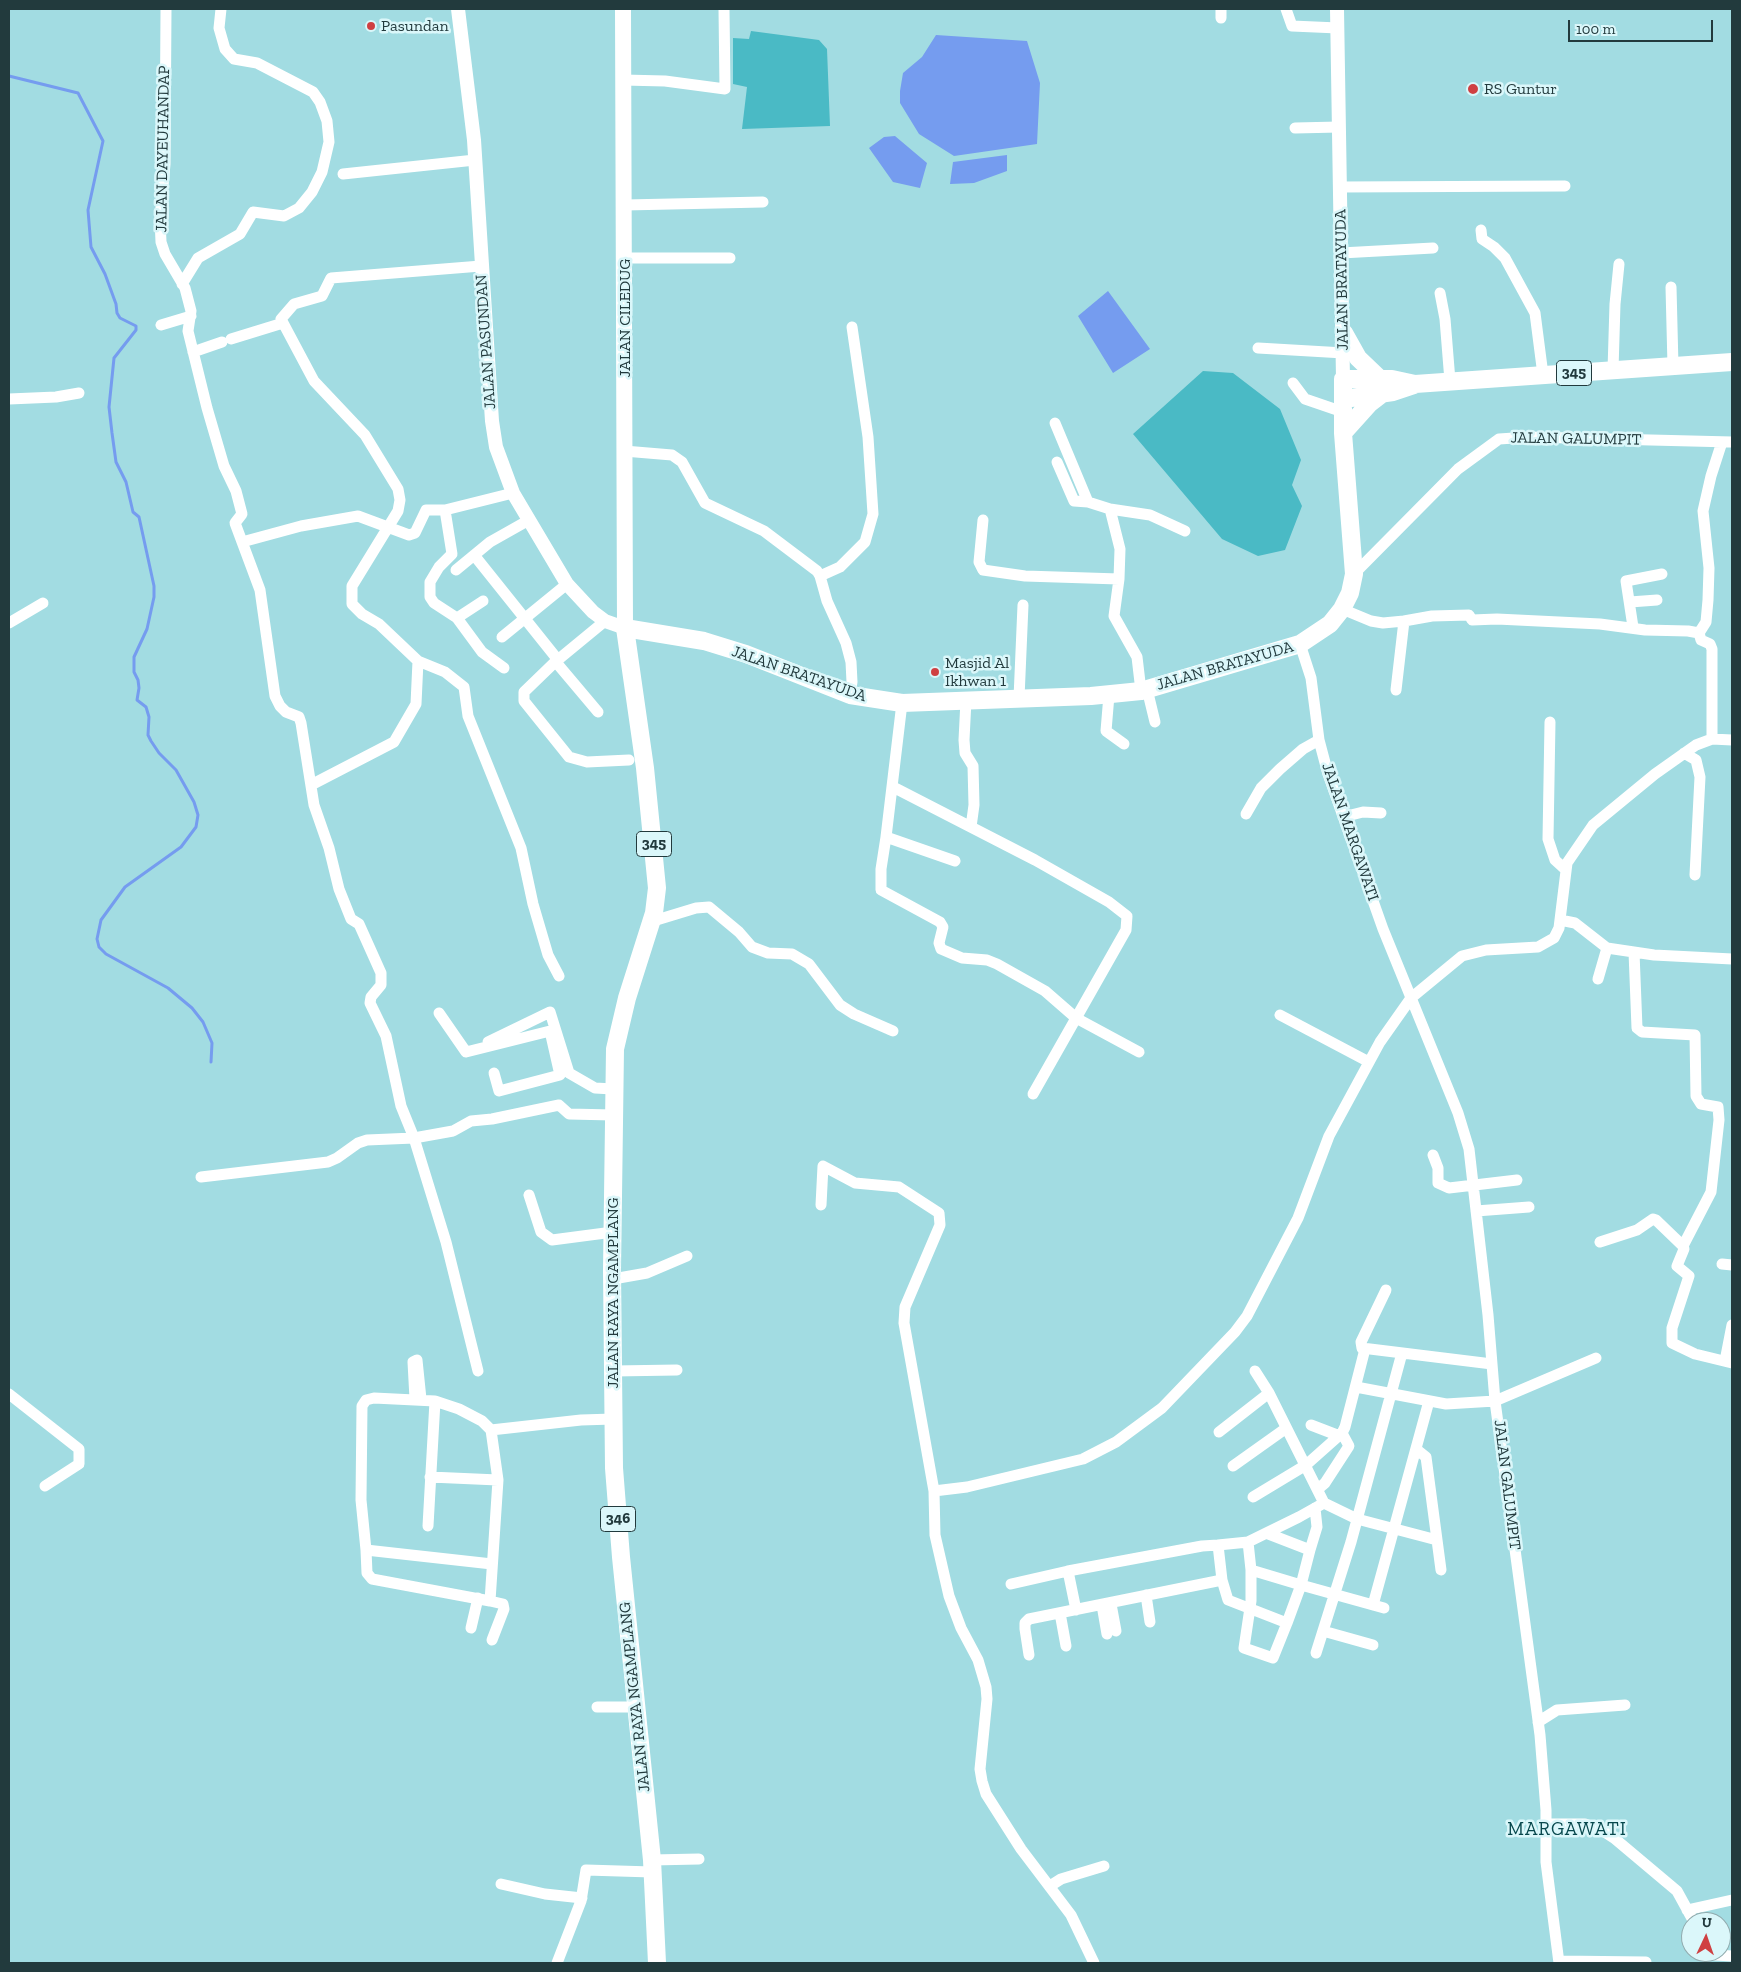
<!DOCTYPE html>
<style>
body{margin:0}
#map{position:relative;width:1741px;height:1972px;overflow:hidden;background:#a2dce2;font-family:"Zilla Slab",serif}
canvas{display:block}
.frame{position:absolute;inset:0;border:10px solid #223a3d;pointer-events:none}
.north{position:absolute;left:1681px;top:1912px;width:50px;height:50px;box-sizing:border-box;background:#dbf7fa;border:1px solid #91abae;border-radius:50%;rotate:3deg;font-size:14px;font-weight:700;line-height:20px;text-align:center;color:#223a3d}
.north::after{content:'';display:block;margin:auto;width:18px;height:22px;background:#cf4042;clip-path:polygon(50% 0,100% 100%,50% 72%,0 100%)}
.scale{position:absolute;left:1568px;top:20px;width:145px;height:22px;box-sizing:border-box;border:2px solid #223a3d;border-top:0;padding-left:6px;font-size:15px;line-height:18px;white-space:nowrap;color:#223a3d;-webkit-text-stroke:4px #dbf7fa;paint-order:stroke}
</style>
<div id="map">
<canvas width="1741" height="1972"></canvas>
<div class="frame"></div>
<div class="north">U</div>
<div class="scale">100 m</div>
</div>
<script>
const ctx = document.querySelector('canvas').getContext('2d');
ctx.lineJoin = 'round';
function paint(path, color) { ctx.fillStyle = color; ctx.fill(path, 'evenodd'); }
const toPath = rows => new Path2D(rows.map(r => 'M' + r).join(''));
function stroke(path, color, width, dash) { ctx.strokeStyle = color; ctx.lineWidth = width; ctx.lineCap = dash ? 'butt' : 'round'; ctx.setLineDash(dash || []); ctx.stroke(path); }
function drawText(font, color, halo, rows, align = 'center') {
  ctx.font = font + ' "Zilla Slab",serif'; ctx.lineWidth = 5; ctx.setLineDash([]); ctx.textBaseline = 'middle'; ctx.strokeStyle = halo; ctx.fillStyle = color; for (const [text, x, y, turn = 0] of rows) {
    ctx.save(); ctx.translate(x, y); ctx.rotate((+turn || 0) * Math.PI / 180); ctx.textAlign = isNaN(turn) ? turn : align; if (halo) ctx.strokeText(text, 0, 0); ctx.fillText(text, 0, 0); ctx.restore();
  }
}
paint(toPath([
 [751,31,819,40,827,49,830,126,742,129,747,87,733,84,733,38,749,39],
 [1203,371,1233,373,1280,409,1301,460,1292,485,1302,506,1285,550,1258,556,1222,539,1133,434]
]), '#4abac5');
paint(toPath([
 [936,35,1027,41,1040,83,1037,144,954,156,919,134,900,103,900,91,903,73,922,57],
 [895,136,927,163,920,188,893,182,869,148,884,137],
 [1007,155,1007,171,974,183,950,184,953,162],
 [1108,291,1150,349,1113,373,1078,316]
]), '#759cef');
stroke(toPath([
 [9,76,78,93,103,141,88,210,91,247,105,274,116,304,117,313,120,318,136,326,136,330,114,358,109,407,112,433,116,462,126,482,133,512,139,517,154,586,154,597,147,629,134,657,134,672,138,680,139,688,137,700,146,707,149,717,148,735,151,741,159,753,176,770,194,802,198,815,196,827,181,847,125,887,101,920,97,939,99,947,106,954,168,988,192,1008,203,1022,212,1043,211,1062]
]), '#759cef', 3);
stroke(toPath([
 [166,9,165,164,160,218,161,242,165,254,185,288,191,311,188,331,207,408,224,466,236,491,242,514,235,523,260,590,275,696,280,706,286,712,299,717,301,723,314,805,329,848,339,889,351,919,359,924,381,973,381,985,371,997,370,1003,386,1036,401,1106,414,1138,446,1242,478,1371],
 [1286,9,1292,26,1338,28],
 [1221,18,1221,9],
 [623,80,665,81,725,89,724,9],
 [1295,128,1339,127],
 [343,174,475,160],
 [1340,187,1565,186],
 [625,205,763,202],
 [1481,230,1482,239,1494,247,1505,258,1535,313,1543,375],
 [1341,253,1433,248],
 [625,258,730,258],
 [481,266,331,278,322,296,294,304,281,319,314,381,365,435,398,489,400,500,398,511,352,586,352,604,362,614,379,624,418,661,445,672,464,687,468,716,521,848,533,904,548,955,559,976],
 [182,284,198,258,240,234,253,212,284,216,299,208,312,192,322,172,329,142,327,121,320,102,313,92,257,63,234,59,225,49,219,28,221,9],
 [1671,287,1673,366],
 [1440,293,1445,319,1450,381],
 [161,325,191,316],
 [231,339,283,323],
 [1258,348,1344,353],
 [193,352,222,342],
 [1613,370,1615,304,1619,264],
 [1293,383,1305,399,1343,412],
 [9,399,56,397,79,393],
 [1055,423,1088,502,1110,509],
 [624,451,672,455,682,462,705,503,764,531,817,571,820,576,827,601,846,643,851,662,852,682,850,695],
 [1057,462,1074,501,1088,502],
 [445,510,452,554,439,567,430,582,430,597,434,603,457,618,482,652,504,668],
 [983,520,979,562,983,570,1025,576,1119,579],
 [242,542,301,526,358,516,409,535,415,533,426,510,445,510,513,493],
 [474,555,558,660],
 [456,570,490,542,529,520],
 [1354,574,1458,469,1499,439,1529,437,1732,442],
 [820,576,840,567,865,542,873,514,868,437,852,327],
 [1630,602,1657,600],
 [1342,609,1371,621,1383,623,1404,621,1396,690],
 [457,618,483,601],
 [605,621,554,663,524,692,524,701,569,757,587,762,629,760],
 [1404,621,1432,616,1469,615,1472,620,1497,619,1600,624,1645,630,1688,631,1699,633],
 [9,623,43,603],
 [1633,627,1626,581,1662,574],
 [1699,633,1706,622,1708,600,1709,568,1703,511,1711,476,1722,442],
 [1699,633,1701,640,1710,644,1712,649,1712,739],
 [502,637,567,584],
 [1300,644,1311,678,1319,740,1328,774,1383,929,1458,1113,1469,1149,1488,1315,1495,1401,1540,1735,1546,1810,1546,1862,1559,1963],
 [555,661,598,712],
 [1147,689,1155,722],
 [1141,691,1137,657,1114,616,1119,579,1120,549,1110,509,1150,515,1185,531],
 [1109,695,1106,731,1124,744],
 [1019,698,1023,605],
 [966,700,964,740,965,753,973,766,974,805,971,827],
 [902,703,886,837,955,861],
 [1550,722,1548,839,1555,860,1566,870],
 [1684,753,1696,760,1700,777,1695,875],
 [311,785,394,742,416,704,418,661],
 [893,787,1035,860,1109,902,1127,916,1126,930,1033,1094],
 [1246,814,1261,788,1280,769,1303,749,1319,740],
 [1343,817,1363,812,1381,813],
 [886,837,881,869,881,890,940,922,943,927,939,943,941,949,962,958,987,960,997,964,1045,991,1076,1018,1139,1052],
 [1560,920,1575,923,1607,948,1598,979],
 [650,922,696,908,709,907,739,932,752,947,768,953,792,954,809,964,840,1005,854,1014,893,1031],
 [1607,948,1654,955,1732,959],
 [1634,952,1637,1028,1642,1032,1695,1035,1696,1096,1701,1104,1718,1107,1719,1120,1711,1192,1683,1246],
 [439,1013,466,1052,550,1031,560,1075,499,1091,494,1073],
 [1280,1015,1369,1062],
 [488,1042,550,1012,569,1073,595,1088,613,1089],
 [1433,1155,1438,1168,1438,1183,1449,1188,1517,1180],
 [201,1177,328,1162,337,1158,358,1143,367,1140,414,1138,453,1131,471,1121,492,1119,559,1105,569,1114,613,1115],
 [529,1195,541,1232,552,1240,613,1232],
 [821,1205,823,1166,855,1183,899,1187,939,1213,940,1225,905,1307,904,1323,934,1491,935,1535,949,1596,961,1628,978,1660,986,1687,987,1699,980,1769,982,1781,986,1794,1021,1849,1071,1915,1094,1963],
 [1476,1211,1529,1207],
 [1600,1242,1637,1230,1653,1219,1656,1220,1683,1246,1684,1249,1677,1266,1689,1276,1672,1328,1672,1343,1695,1354,1732,1363],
 [1722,1264,1732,1265],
 [613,1279,647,1273,687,1256],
 [1386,1290,1361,1342,1362,1348,1492,1364],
 [1725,1361,1732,1325],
 [614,1371,677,1370],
 [1255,1371,1269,1393],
 [1356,1387,1446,1404,1495,1401,1596,1358],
 [9,1394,79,1449,79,1464,45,1486],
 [415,1399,413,1362,417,1360,421,1399],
 [1311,1425,1337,1435],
 [491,1430,581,1420,613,1419],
 [1219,1432,1269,1393,1324,1503,1357,1519,1437,1540],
 [1416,1449,1426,1457,1441,1570],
 [1233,1466,1285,1429],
 [430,1477,498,1480],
 [1318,1489,1325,1483,1349,1446,1342,1433],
 [934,1491,967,1487,1083,1459,1116,1442,1162,1408,1235,1332,1247,1316,1298,1218,1329,1136,1380,1042,1411,998,1462,956,1486,950,1538,947,1554,938,1559,928,1567,863,1593,825,1655,774,1696,745,1712,739,1732,740],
 [1253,1497,1306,1465,1342,1433,1345,1427,1365,1349],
 [428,1526,435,1401],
 [1266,1533,1310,1550,1301,1585,1251,1570,1251,1601,1244,1648,1273,1658,1287,1623],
 [1248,1542,1251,1570],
 [366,1550,367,1573,372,1579,490,1601,498,1480,491,1430,482,1421,459,1409,435,1401,374,1398,366,1400,362,1406,361,1500,366,1550,492,1564],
 [1310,1550,1317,1527,1315,1508],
 [1222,1580,1228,1600,1287,1623,1301,1585,1384,1608],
 [1011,1584,1068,1571],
 [1146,1595,1150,1622],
 [490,1601,503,1604,504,1609,492,1640],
 [1111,1604,1116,1631],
 [1102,1605,1107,1634],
 [1373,1605,1429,1401],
 [1076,1610,1068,1571,1202,1546,1218,1545],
 [1060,1613,1066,1646],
 [471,1628,478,1598],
 [1323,1631,1373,1645],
 [1316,1653,1351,1542,1402,1353],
 [1029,1655,1025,1629,1025,1623,1029,1619,1222,1580,1218,1545,1248,1542,1299,1517,1324,1503],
 [597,1707,636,1707],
 [1538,1722,1557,1710,1625,1705],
 [1546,1824,1585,1824,1600,1829,1614,1838,1677,1891,1694,1922],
 [652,1860,699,1859],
 [501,1884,545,1894,582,1898],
 [1050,1886,1061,1879,1104,1866],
 [1687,1910,1732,1900],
 [1710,1952,1715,1955,1732,1956],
 [1559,1961,1646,1962],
 [557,1963,581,1901,586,1870,652,1872]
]), '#fff', 11);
stroke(toPath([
 [458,9,474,140,492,421,496,447,513,493,567,584,593,612,605,621,625,628],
 [1337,9,1343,379]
]), '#fff', 14);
stroke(toPath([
 [623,9,625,628]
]), '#fff', 16);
stroke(toPath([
 [1344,333,1358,358,1380,379],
 [1344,399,1393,392,1414,385],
 [1343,433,1370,403,1383,393],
 [657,1963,652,1860,621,1557,614,1468,612,1270,615,1049,627,998,654,913,657,888,645,768,625,628,704,641,746,654,850,695,902,703,1091,696,1141,691,1300,644,1330,624,1342,609,1350,593,1354,574,1343,433,1343,379,1392,379,1415,384,1732,362]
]), '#fff', 18);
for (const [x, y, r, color] of [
 [371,26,5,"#cf4042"],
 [1473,89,6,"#cf4042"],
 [935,672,5,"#cf4042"]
]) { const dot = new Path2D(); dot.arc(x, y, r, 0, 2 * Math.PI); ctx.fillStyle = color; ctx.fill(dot); stroke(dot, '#dbf7fa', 2); }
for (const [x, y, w] of [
 [1574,373,35],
 [654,844,35],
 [618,1519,35]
]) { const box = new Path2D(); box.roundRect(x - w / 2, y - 12.5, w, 25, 4); ctx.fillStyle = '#dbf7fa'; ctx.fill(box); stroke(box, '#223a3d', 1); }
drawText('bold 15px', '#223a3d', null, [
 ["345",1574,373],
 ["345",654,844],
 ["346",618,1519]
]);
drawText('16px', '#223a3d', '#dbf7fa', [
 ["Pasundan",381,26],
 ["RS Guntur",1484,89],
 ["Masjid Al",945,663],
 ["Ikhwan 1",945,681]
], 'left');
drawText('16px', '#223a3d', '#dbf7fa', [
 ["JALAN DAYEUHANDAP",163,149,-89],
 ["JALAN BRATAYUDA",1342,280,-91],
 ["JALAN CILEDUG",625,318,-90],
 ["JALAN PASUNDAN",486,342,-94],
 ["JALAN GALUMPIT",1576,439,1],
 ["JALAN BRATAYUDA",1225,666,-16],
 ["JALAN BRATAYUDA",799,674,19],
 ["JALAN MARGAWATI",1350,832,71],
 ["JALAN RAYA NGAMPLANG",613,1293,-90],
 ["JALAN GALUMPIT",1507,1485,83],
 ["JALAN RAYA NGAMPLANG",635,1697,-96]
]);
ctx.letterSpacing = '1px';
drawText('19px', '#07484d', '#dbf7fa', [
 ["MARGAWATI",1567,1830]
]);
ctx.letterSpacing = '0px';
</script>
